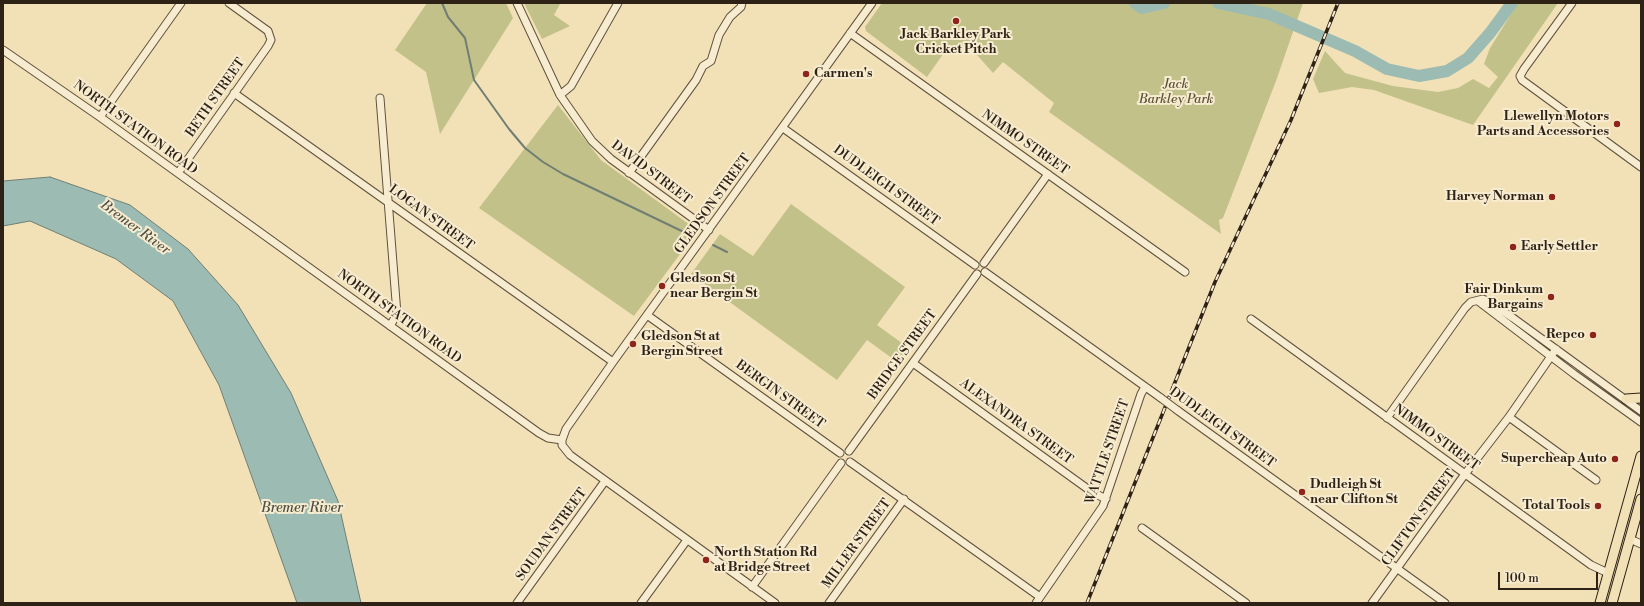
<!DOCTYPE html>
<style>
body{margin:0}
#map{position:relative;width:1644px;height:606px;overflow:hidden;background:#f2e1b7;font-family:"Libre Bodoni",serif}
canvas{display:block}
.frame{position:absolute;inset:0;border:4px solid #2e2116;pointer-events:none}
.scale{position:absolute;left:1498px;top:572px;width:100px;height:18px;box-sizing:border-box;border:2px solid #2e2116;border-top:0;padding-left:5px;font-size:12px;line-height:14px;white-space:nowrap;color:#2e2116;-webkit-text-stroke:3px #f7ecd0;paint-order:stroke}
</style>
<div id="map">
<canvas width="1644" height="606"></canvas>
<div class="frame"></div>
<div class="scale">100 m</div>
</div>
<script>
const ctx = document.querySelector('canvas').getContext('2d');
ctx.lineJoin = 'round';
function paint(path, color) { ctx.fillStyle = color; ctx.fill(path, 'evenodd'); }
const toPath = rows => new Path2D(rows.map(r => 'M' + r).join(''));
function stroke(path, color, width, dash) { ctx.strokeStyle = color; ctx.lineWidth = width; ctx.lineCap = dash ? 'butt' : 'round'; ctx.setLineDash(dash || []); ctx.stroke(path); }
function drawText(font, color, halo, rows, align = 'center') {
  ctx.font = font + ' "Libre Bodoni",serif'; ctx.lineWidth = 4; ctx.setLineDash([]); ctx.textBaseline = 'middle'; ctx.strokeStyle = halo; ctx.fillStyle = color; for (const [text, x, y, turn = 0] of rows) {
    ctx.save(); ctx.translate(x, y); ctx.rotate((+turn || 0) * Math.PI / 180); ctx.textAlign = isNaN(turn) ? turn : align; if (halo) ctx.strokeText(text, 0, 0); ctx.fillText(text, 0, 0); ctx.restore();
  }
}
paint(toPath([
 [427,3,506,3,513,18,440,134,426,72,395,50],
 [524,3,558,3,560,4,554,15,570,26,542,39],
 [882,3,1303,3,1276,81,1223,218,1219,220,1221,234,1049,112,1054,103,1003,62,993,73,969,46,948,47,927,77,866,31,865,27],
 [1518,3,1558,3,1473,125,1374,90,1352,87,1319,93,1313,79,1325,51,1345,73,1393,86,1438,92,1458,88,1473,79,1489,88,1498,77,1484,64,1490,48],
 [558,105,601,160,694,228,695,234,634,316,479,208],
 [791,204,905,287,877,325,910,349,900,364,867,340,837,380,691,274,720,234,753,256]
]), '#c2c189');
const water = toPath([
 [50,177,130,205,188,249,238,305,291,393,338,501,361,603,297,603,219,385,173,301,116,259,30,221,3,226,3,181,50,177]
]);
paint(water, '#9cbcb3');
stroke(water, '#707e74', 1);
stroke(toPath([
 [442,3,448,17,465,38,474,80,509,129,525,148,543,162,563,174,690,235],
 [713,245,727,252]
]), '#707e74', 2);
stroke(toPath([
 [1135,3,1142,8,1164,3],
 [1218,3,1269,14,1355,51,1387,69,1419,76,1447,71,1468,58,1490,33,1512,3]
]), '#9cbcb3', 12);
const minor = toPath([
 [517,3,560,95,592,141,611,159,709,230],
 [1572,3,1524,69,1520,76,1522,80,1641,167],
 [850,33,1185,272],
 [3,50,100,117,539,433,548,438,562,440],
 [234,93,613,362],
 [560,95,571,86,618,3],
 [380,98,397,314,390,326],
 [100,117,181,3],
 [783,128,975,265],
 [178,173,268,46,271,40,268,31,229,3],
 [629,173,696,80,703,66,711,61,719,35,730,17,741,7,742,3],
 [984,263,1048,174],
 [985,272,1161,398],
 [1478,301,1574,374,1641,422],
 [647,315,840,453],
 [1251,319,1591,565,1608,573],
 [913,363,1092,492,1106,499],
 [1177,410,1445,603],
 [1509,417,1596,480],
 [1387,418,1465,308,1471,302,1483,299,1494,305,1513,318,1641,411],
 [849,451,977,274],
 [850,462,1040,597],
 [1142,528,1246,603],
 [1630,539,1641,544],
 [752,587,841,463],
 [517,603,605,481],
 [641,603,687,540],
 [775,603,570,455,562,445,562,440,566,429,613,362,872,3],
 [829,603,904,499],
 [1036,603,1103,506,1141,394,1145,387],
 [1372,603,1465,474,1509,417,1556,349]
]);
const major = toPath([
 [1626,399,1641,398],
 [1600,603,1641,456],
 [1612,603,1641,499]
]);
stroke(minor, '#5f513e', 9);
stroke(major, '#2e2116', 11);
stroke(minor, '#f7ecd0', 7);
stroke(major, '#f2e1b7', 9);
const rail = toPath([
 [1087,603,1215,282,1291,120,1338,3]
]);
stroke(rail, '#2e2116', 3.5);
stroke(rail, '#f7ecd0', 2, [6]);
const minorBridge = toPath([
 [1161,398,1177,410]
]);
stroke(minorBridge, '#5f513e', 9, []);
stroke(minorBridge, '#f7ecd0', 7);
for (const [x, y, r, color] of [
 [956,21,4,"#8f2418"],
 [806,74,4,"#8f2418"],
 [1617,124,4,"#8f2418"],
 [1552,197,4,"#8f2418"],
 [1513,247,4,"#8f2418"],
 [662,286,4,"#8f2418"],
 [1551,297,4,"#8f2418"],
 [1593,335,4,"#8f2418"],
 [633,344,4,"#8f2418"],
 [1615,459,4,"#8f2418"],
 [1302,492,4,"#8f2418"],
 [1598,506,4,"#8f2418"],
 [706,560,4,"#8f2418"]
]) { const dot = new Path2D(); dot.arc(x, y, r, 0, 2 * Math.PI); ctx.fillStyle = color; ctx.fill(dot); stroke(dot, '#f7ecd0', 1.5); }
drawText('bold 13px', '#2e2116', '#f7ecd0', [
 ["Jack Barkley Park",956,35,"center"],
 ["Cricket Pitch",956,50,"center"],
 ["Carmen's",814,74],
 ["Llewellyn Motors",1609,117,"right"],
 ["Parts and Accessories",1609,132,"right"],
 ["Harvey Norman",1544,197,"right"],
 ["Early Settler",1521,247],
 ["Gledson St",670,279],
 ["near Bergin St",670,294],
 ["Fair Dinkum",1543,290,"right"],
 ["Bargains",1543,305,"right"],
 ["Repco",1585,335,"right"],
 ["Gledson St at",641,337],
 ["Bergin Street",641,352],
 ["Supercheap Auto",1607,459,"right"],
 ["Dudleigh St",1310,485],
 ["near Clifton St",1310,500],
 ["Total Tools",1590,506,"right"],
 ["North Station Rd",714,553],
 ["at Bridge Street",714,568]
], 'left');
drawText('italic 13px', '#5a5138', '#f7ecd0', [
 ["Jack",1176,85],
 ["Barkley Park",1176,100]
]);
drawText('13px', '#2e2116', '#f7ecd0', [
 ["BETH STREET",216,98,-55],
 ["NORTH STATION ROAD",135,128,36],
 ["NIMMO STREET",1025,143,35],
 ["DAVID STREET",651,173,37],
 ["DUDLEIGH STREET",886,186,36],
 ["GLEDSON STREET",713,204,-54],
 ["LOGAN STREET",431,218,36],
 ["NORTH STATION ROAD",399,317,36],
 ["BRIDGE STREET",903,355,-54],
 ["BERGIN STREET",780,395,36],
 ["ALEXANDRA STREET",1016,422,36],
 ["DUDLEIGH STREET",1222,428,36],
 ["NIMMO STREET",1436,438,36],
 ["WATTLE STREET",1108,452,-71],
 ["CLIFTON STREET",1419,518,-54],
 ["SOUDAN STREET",552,535,-54],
 ["MILLER STREET",857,544,-54]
]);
drawText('italic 14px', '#4f5045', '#f7ecd0', [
 ["Bremer River",135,228,36],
 ["Bremer River",302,509]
]);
</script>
